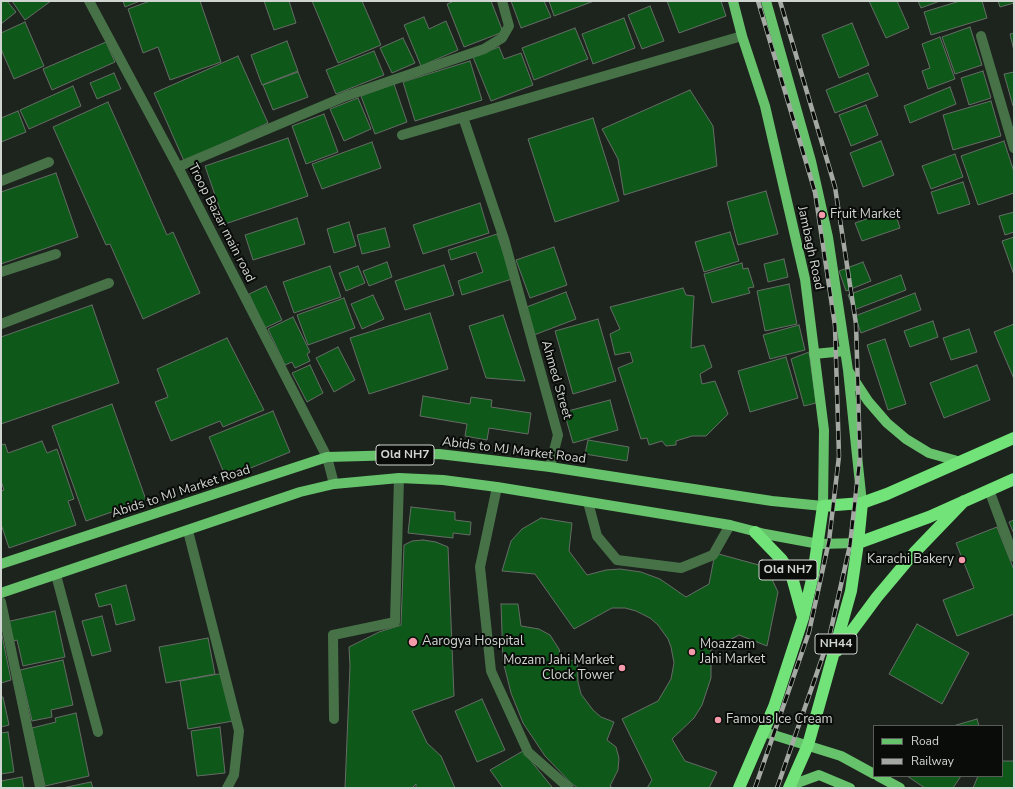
<!DOCTYPE html>
<style>
body{margin:0}
#map{position:relative;width:1015px;height:789px;overflow:hidden;background:#1d231d;font-family:"Nunito Sans",sans-serif}
canvas{display:block}
.frame{position:absolute;inset:0;border:2px solid #d1d5d1;pointer-events:none}
.legend{position:absolute;left:873px;top:725px;width:130px;height:52px;box-sizing:border-box;background:#090c09;border:1px solid #595c59;margin:0;padding:5px 7px;list-style:none;font-size:12px;color:#d1d5d1}
.legend li{display:flex;align-items:center;gap:8px;height:20px}
.legend b{width:20px;border:1px solid #595c59}
</style>
<div id="map">
<canvas width="1015" height="789"></canvas>
<div class="frame"></div>
<ul class="legend">
<li><b style="height:5px;background:#66c26b"></b>Road</li>
<li><b style="height:5px;background:#a4a9a4"></b>Railway</li>
</ul>
</div>
<script>
const ctx = document.querySelector('canvas').getContext('2d');
ctx.lineJoin = 'round';
function paint(path, color) { ctx.fillStyle = color; ctx.fill(path, 'evenodd'); }
const toPath = rows => new Path2D(rows.map(r => 'M' + r).join(''));
function stroke(path, color, width, dash) { ctx.strokeStyle = color; ctx.lineWidth = width; ctx.lineCap = dash ? 'butt' : 'round'; ctx.setLineDash(dash || []); ctx.stroke(path); }
function drawText(font, color, halo, rows, align = 'center') {
  ctx.font = font + ' "Nunito Sans",sans-serif'; ctx.lineWidth = 4; ctx.setLineDash([]); ctx.textBaseline = 'middle'; ctx.strokeStyle = halo; ctx.fillStyle = color; for (const [text, x, y, turn = 0] of rows) {
    ctx.save(); ctx.translate(x, y); ctx.rotate((+turn || 0) * Math.PI / 180); ctx.textAlign = isNaN(turn) ? turn : align; if (halo) ctx.strokeText(text, 0, 0); ctx.fillText(text, 0, 0); ctx.restore();
  }
}
const building = toPath([
 [1,1,7,1,16,12,1,24,1,1],
 [12,1,51,1,25,20,12,1],
 [123,1,140,1,125,7,123,1],
 [150,1,200,1,221,62,170,80,158,47,143,53,128,9,150,1],
 [264,1,289,1,296,23,274,30,264,1],
 [312,1,362,1,381,45,338,63,312,1],
 [454,1,491,1,503,32,464,47,447,4,454,1],
 [511,1,544,1,551,17,521,28,511,1],
 [549,1,594,1,554,16,549,1],
 [667,1,721,1,726,16,679,33,667,1],
 [869,1,897,1,909,28,886,38,869,1],
 [918,1,940,1,921,8,918,1],
 [960,1,982,1,987,18,931,35,924,12,960,1],
 [998,1,1014,1,1014,3,1000,7,998,1],
 [650,6,664,41,642,49,628,15,650,6],
 [424,17,429,29,446,21,458,50,421,66,404,25,424,17],
 [624,18,635,48,593,64,582,34,624,18],
 [25,22,44,66,14,79,1,49,1,33,25,22],
 [852,23,869,65,839,78,822,35,852,23],
 [970,27,982,65,955,74,942,37,970,27],
 [575,28,588,59,534,80,522,48,575,28],
 [1014,33,1014,51,1010,34,1014,33],
 [940,37,955,79,928,89,922,71,930,68,922,44,940,37],
 [403,38,415,63,392,73,380,48,403,38],
 [287,41,298,71,262,85,251,55,287,41],
 [106,42,115,62,52,90,43,69,106,42],
 [499,47,504,59,521,53,533,85,491,101,473,57,499,47],
 [374,51,384,75,336,94,326,70,374,51],
 [238,56,268,123,184,161,154,93,238,56],
 [470,61,482,100,415,121,403,82,470,61],
 [983,71,991,98,969,105,961,78,983,71],
 [298,72,308,97,273,110,263,85,298,72],
 [1014,72,1014,106,1013,106,1004,74,1014,72],
 [114,73,121,89,97,99,90,83,114,73],
 [868,73,878,96,835,113,826,90,868,73],
 [394,84,407,122,375,134,361,96,394,84],
 [73,86,81,106,29,129,20,110,73,86],
 [950,87,956,104,910,123,904,106,950,87],
 [690,90,713,126,717,166,624,195,618,159,602,129,690,90],
 [358,98,371,129,344,141,330,109,358,98],
 [991,101,1001,136,953,150,943,115,991,101],
 [108,102,167,235,173,232,200,293,143,319,110,244,106,245,53,127,108,102],
 [866,105,878,135,851,146,839,115,866,105],
 [18,111,26,132,1,142,1,118,18,111],
 [324,114,338,152,306,164,292,126,324,114],
 [593,118,619,201,555,222,528,139,593,118],
 [288,138,308,196,225,224,205,166,288,138],
 [881,141,894,175,863,187,850,153,881,141],
 [1004,141,1014,172,1014,193,978,205,961,156,1004,141],
 [372,142,381,168,322,189,312,164,372,142],
 [955,154,963,177,931,189,922,166,955,154],
 [56,173,78,237,1,264,1,192,56,173],
 [963,182,970,204,938,214,931,192,963,182],
 [766,191,778,234,738,245,727,202,766,191],
 [480,203,489,233,423,254,413,225,480,203],
 [894,209,900,228,862,241,855,223,894,209],
 [1014,212,1014,232,1005,235,999,216,1014,212],
 [297,218,305,244,253,260,245,235,297,218],
 [349,222,356,246,334,253,327,229,349,222],
 [385,228,390,247,362,254,357,235,385,228],
 [730,232,739,261,704,272,695,242,730,232],
 [497,234,512,279,462,295,458,281,483,272,476,252,451,260,448,250,497,234],
 [1014,237,1014,275,1002,241,1014,237],
 [554,247,567,285,530,298,516,260,554,247],
 [784,259,788,277,768,282,764,264,784,259],
 [387,262,392,277,369,286,363,271,387,262],
 [863,262,871,281,846,291,839,271,863,262],
 [742,263,743,269,748,268,754,287,748,288,750,293,712,303,704,274,742,263],
 [444,265,454,295,405,310,395,281,444,265],
 [330,266,341,297,294,313,283,282,330,266],
 [358,266,365,283,346,291,339,273,358,266],
 [901,275,906,290,854,310,848,295,901,275],
 [789,284,797,324,765,331,757,291,789,284],
 [266,286,282,320,265,328,249,294,266,286],
 [683,288,686,295,694,296,691,348,704,345,712,367,700,374,702,384,715,381,728,414,706,436,692,436,676,441,676,445,666,446,662,441,649,445,647,438,641,439,618,368,633,362,630,352,615,355,610,334,620,329,610,307,683,288],
 [566,292,576,319,534,335,524,308,566,292],
 [915,293,921,310,861,333,855,316,915,293],
 [373,295,384,319,362,329,351,304,373,295],
 [344,298,355,328,308,345,297,315,344,298],
 [92,305,119,383,1,424,1,337,92,305],
 [430,313,448,369,369,394,350,338,430,313],
 [503,315,525,381,486,378,469,326,503,315],
 [293,317,310,352,307,354,310,361,295,368,292,362,285,365,268,329,293,317],
 [598,319,616,381,573,394,555,331,598,319],
 [933,321,938,337,910,347,904,331,933,321],
 [1014,324,1014,379,994,332,1014,324],
 [799,325,805,350,770,359,763,335,799,325],
 [969,329,977,352,951,360,943,338,969,329],
 [227,338,264,410,223,427,220,421,171,441,155,402,168,397,157,369,227,338],
 [885,339,906,404,888,410,867,345,885,339],
 [338,347,355,380,334,392,316,358,338,347],
 [809,352,816,403,804,406,791,359,809,352],
 [786,357,798,398,750,412,738,371,786,357],
 [310,365,323,393,307,402,292,373,310,365],
 [977,365,990,400,944,418,930,383,977,365],
 [423,396,470,404,471,397,492,400,491,407,531,413,528,434,489,428,487,440,465,436,467,424,420,416,423,396],
 [610,400,618,430,573,443,564,412,610,400],
 [112,404,146,500,86,521,52,426,112,404],
 [273,411,290,452,226,478,209,437,273,411],
 [588,440,629,447,627,461,585,454,588,440],
 [42,441,47,453,57,449,74,499,68,501,76,525,9,548,1,524,1,491,4,490,1,481,1,445,5,444,8,453,42,441],
 [411,507,455,512,455,520,471,522,470,535,453,533,453,538,408,533,411,507],
 [541,518,572,523,569,551,587,575,606,570,620,569,641,572,660,579,686,597,709,584,715,553,766,567,778,592,767,646,739,635,711,650,711,678,702,705,694,718,672,739,685,761,717,772,709,788,647,788,652,780,622,719,658,701,671,679,674,663,671,647,668,639,658,625,650,618,636,611,625,608,612,608,574,629,535,574,502,571,511,541,522,529,541,518],
 [1014,520,1014,534,1009,522,1014,520],
 [997,527,1014,570,1014,614,957,636,943,600,974,588,956,543,997,527],
 [423,540,436,542,448,547,454,696,412,711,427,743,441,756,455,788,416,788,416,784,412,788,345,788,350,666,349,647,379,632,401,625,404,545,412,541,423,540],
 [126,585,135,620,116,625,111,604,99,607,95,594,126,585],
 [501,604,518,604,521,626,539,629,550,635,559,649,561,659,577,661,578,682,581,694,593,710,601,717,614,722,607,740,616,747,619,758,618,770,610,786,613,788,578,788,571,783,545,756,523,723,511,693,503,661,501,604],
 [55,611,65,657,23,666,17,640,10,642,6,622,55,611],
 [102,616,111,651,92,656,82,621,102,616],
 [917,624,969,653,942,704,889,674,917,624],
 [1,630,11,680,1,683,1,630],
 [208,638,215,674,166,683,159,647,208,638],
 [63,660,73,705,51,710,52,717,32,721,20,670,63,660],
 [224,673,233,721,188,729,180,681,224,673],
 [1,697,3,697,9,725,1,727,1,697],
 [482,699,505,750,477,762,455,711,482,699],
 [76,713,89,776,45,786,32,728,56,722,55,718,76,713],
 [977,719,979,726,953,726,977,719],
 [220,727,225,773,197,776,191,731,220,727],
 [8,732,14,772,1,774,1,733,8,732],
 [523,751,552,787,551,788,503,788,490,770,523,751],
 [1002,761,1014,761,1014,788,973,788,978,776,1002,776,1002,761],
 [907,776,961,776,953,788,925,788,907,776],
 [22,777,24,788,1,788,1,781,22,777],
 [91,782,93,788,62,788,91,782]
]);
paint(building, '#0e581a');
stroke(building, '#666d66', 1);
stroke(toPath([
 [89,1,178,167,327,457,334,484],
 [981,36,1014,148],
 [463,117,504,239,558,435,550,467],
 [402,135,742,36],
 [178,167,346,96,484,49,502,38,509,26,502,1],
 [1,181,49,162],
 [1,272,56,254],
 [1,324,109,283],
 [497,487,480,567,491,671,528,752,569,788],
 [989,490,1014,557],
 [588,502,597,536,617,560,681,568,713,555,730,525],
 [188,531,239,731,234,775,227,788],
 [56,575,98,732],
 [1,602,40,787],
 [334,719,333,635,395,622,399,478]
]), '#477248', 10);
stroke(toPath([
 [766,1,811,161,828,237,848,370,862,503],
 [814,354,845,351],
 [849,372,868,401,887,423,906,439,929,453,961,462],
 [1,564,327,457,439,454,550,467,772,501,823,506,824,430,805,279,765,106,742,36,733,1],
 [1,593,300,492,334,484,399,478,443,480,497,487,730,525,765,534,819,544,858,543],
 [764,732,841,756,874,774],
 [878,776,900,788],
 [789,786,819,775,850,788]
]), '#66c26b', 10);
stroke(toPath([
 [755,532,782,560,792,577,803,617],
 [858,543,929,517,1014,479],
 [837,651,877,597,914,553,964,501],
 [739,788,774,707,803,618,813,575,823,506,862,503,887,494,1014,438],
 [789,788,808,745,851,591,858,543,862,503]
]), '#71e379', 12);
const rail = toPath([
 [755,788,809,632,829,541,839,456,835,326,815,192,758,1],
 [777,788,829,638,850,545,860,457,856,324,835,187,780,1]
]);
stroke(rail, '#a4a9a4', 4.5);
stroke(rail, '#090c09', 3, [9]);
for (const [x, y, r, color] of [
 [822,215,4,"#f39aab"],
 [962,560,4,"#f39aab"],
 [413,642,5,"#f39aab"],
 [692,652,4,"#f39aab"],
 [622,668,4,"#f39aab"],
 [718,720,4,"#f39aab"]
]) { const dot = new Path2D(); dot.arc(x, y, r, 0, 2 * Math.PI); ctx.fillStyle = color; ctx.fill(dot); stroke(dot, '#090c09', 1.5); }
for (const [x, y, w] of [
 [405,455,58],
 [788,570,58],
 [836,644,42]
]) { const box = new Path2D(); box.roundRect(x - w / 2, y - 10, w, 20, 3); ctx.fillStyle = '#090c09'; ctx.fill(box); stroke(box, '#d1d5d1', 1); }
drawText('bold 12px', '#d1d5d1', null, [
 ["Old NH7",405,455],
 ["Old NH7",788,570],
 ["NH44",836,644]
]);
drawText('13px', '#d1d5d1', '#090c09', [
 ["Fruit Market",830,215],
 ["Karachi Bakery",954,560,"right"],
 ["Aarogya Hospital",422,642],
 ["Moazzam",700,645],
 ["Jahi Market",700,660],
 ["Mozam Jahi Market",614,661,"right"],
 ["Clock Tower",614,676,"right"],
 ["Famous Ice Cream",726,720]
], 'left');
drawText('13px', '#d1d5d1', '#090c09', [
 ["Troop Bazar main road",221,223,63],
 ["Jambagh Road",810,248,78],
 ["Ahmed Street",556,380,74],
 ["Abids to MJ Market Road",514,451,7],
 ["Abids to MJ Market Road",181,492,-18]
]);
</script>
